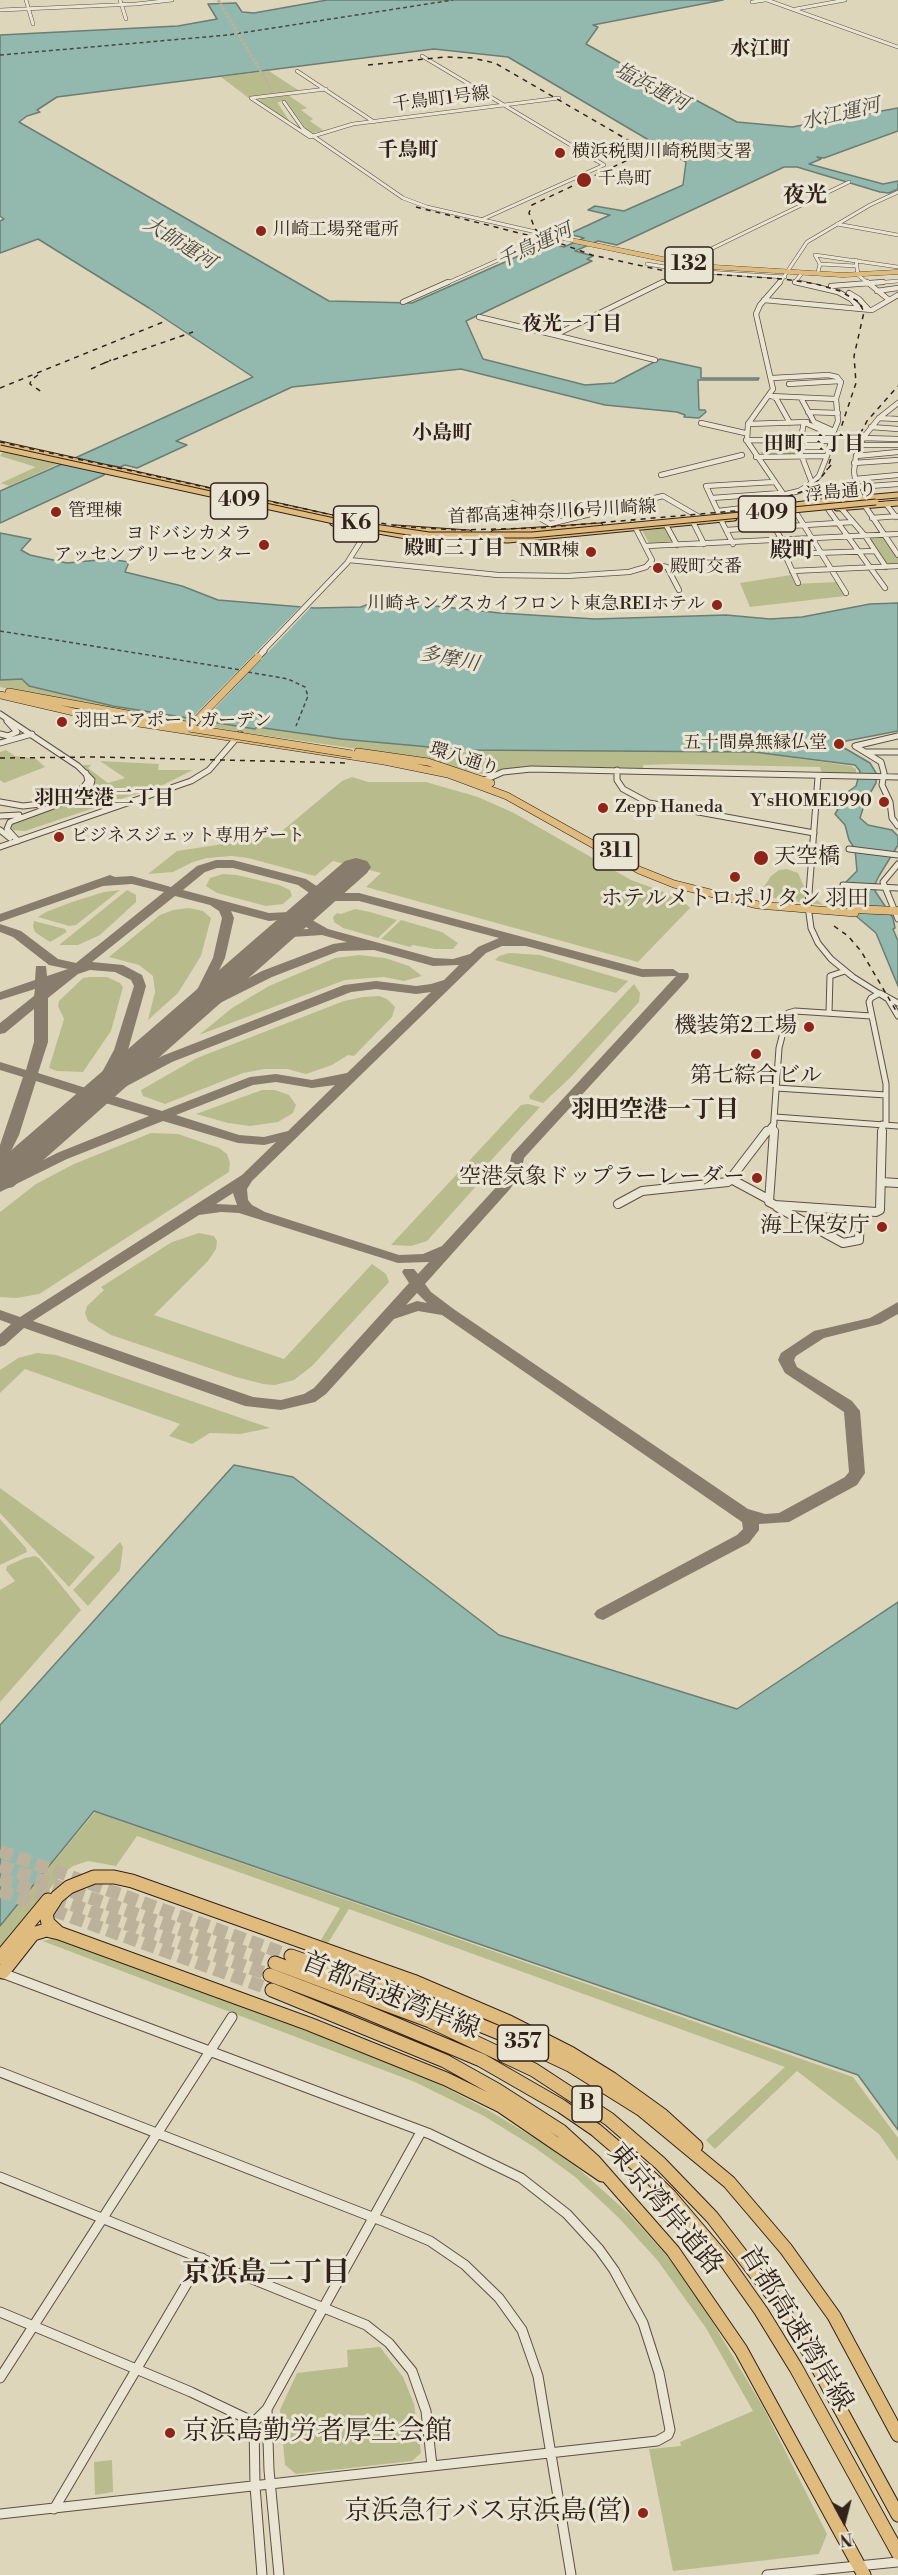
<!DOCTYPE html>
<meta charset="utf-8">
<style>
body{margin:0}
#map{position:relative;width:898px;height:2575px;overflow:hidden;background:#ded6bb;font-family:"Libre Bodoni",serif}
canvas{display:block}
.north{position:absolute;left:814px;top:2491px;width:60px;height:60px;-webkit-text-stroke:4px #eae4d3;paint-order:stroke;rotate:173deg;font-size:16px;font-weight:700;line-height:24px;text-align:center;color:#32221c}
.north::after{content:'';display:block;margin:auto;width:21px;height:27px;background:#32221c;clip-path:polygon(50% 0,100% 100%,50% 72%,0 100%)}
</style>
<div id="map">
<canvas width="898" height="2575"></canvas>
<div class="north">N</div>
</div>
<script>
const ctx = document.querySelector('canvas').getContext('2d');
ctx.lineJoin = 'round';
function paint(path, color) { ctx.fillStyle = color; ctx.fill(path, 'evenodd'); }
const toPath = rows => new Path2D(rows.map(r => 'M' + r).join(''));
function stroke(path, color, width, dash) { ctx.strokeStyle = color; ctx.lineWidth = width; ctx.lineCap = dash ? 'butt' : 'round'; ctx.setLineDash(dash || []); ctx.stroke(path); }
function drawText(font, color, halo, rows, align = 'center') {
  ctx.font = font + ' "Libre Bodoni","Noto Serif JP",serif'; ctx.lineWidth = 6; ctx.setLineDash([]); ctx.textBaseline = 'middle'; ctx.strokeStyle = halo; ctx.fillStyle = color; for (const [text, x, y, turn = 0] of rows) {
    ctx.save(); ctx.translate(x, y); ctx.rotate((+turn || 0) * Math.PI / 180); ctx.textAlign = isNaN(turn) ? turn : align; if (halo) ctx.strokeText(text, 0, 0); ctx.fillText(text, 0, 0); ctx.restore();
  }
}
paint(toPath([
 [269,71,301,92,250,99,221,77],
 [288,95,307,108,301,110,313,119,310,121,324,131,313,133,306,129,286,101,277,102,292,125,256,100],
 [771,442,798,443,800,455,762,455,760,452,772,451],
 [3,452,58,464,9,486,1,483,36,467,0,456],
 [665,526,675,544,649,543,642,530],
 [884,537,898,558,898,565,886,566,867,538],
 [791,575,795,584,837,582,845,596,750,607,740,583],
 [19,679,84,700,255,729,256,727,341,739,463,750,754,752,851,766,856,769,856,775,822,774,820,767,676,764,643,765,643,768,525,766,480,774,426,759,234,731,0,687,0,680],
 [6,750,15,756,36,759,45,767,4,783,0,780,0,752],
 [100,761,159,764,158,770,193,770,163,785,25,831,11,830,13,823,91,791,96,780,82,765,91,765,88,768,108,783,125,778],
 [352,777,368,782,426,782,478,797,514,813,631,880,680,898,690,908,638,962,366,887,381,873,333,861,315,876,248,858,232,856,207,858,193,862,173,872,148,874,177,851,276,836,342,781],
 [779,870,787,869,798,873,805,889,823,905,758,896,771,876],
 [223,874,237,875,279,885,290,890,292,896,283,904,266,906,217,893,206,886,210,878],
 [120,890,76,925,69,926,38,917,46,912,72,902,104,892],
 [127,890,136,895,136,902,100,935,78,945,59,945],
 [189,908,203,911,211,918,201,956,178,993,148,1020,155,992,153,976,139,965,109,957,160,915,173,910],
 [355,909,370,912,397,920,378,938,343,928,334,922,333,917,337,913,341,914],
 [401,920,442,932,458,943,453,949,435,949,413,945,410,947,381,939],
 [34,921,65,929,67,932,50,942,35,932,33,926],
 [509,953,540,955,628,981,616,993,495,960,499,956],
 [359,955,385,958,409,966,422,976,404,981,384,977,345,980,199,1035,232,1008,269,986,335,958],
 [89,977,107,977,120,983,123,987,111,1031,83,1072,57,1071,49,1068,64,1019,58,1006,59,1001,83,978],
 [634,984,640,993,639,1002,570,1078,543,1103,530,1099,529,1096],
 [379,996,387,999,395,1007,392,1017,354,1056,348,1055,332,1065,306,1074,287,1069,264,1069,243,1073,165,1104,143,1096,141,1090,197,1058,344,1001,363,997],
 [262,1090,275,1090,289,1095,296,1105,293,1113,278,1122,250,1126,228,1123,196,1114],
 [528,1104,540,1107,485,1167,478,1184,427,1241,411,1246,391,1245,521,1105],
 [151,1133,178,1134,219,1148,227,1154,230,1163,229,1172,39,1294,17,1298,0,1297,0,1212,36,1184,74,1164],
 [199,1233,214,1236,217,1241,216,1249,208,1261,154,1315,284,1359,372,1264,386,1274,389,1282,312,1366,294,1380,275,1385,263,1384,236,1377,111,1335,88,1321,85,1313,87,1306,104,1290,101,1287,172,1242],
 [37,1353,56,1355,78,1362,270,1428,240,1434,210,1433,192,1444,169,1436,180,1424,25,1369,0,1393,0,1370,18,1358],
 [0,1488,95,1557,69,1587,0,1513],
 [0,1519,26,1548,27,1552,0,1565],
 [120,1542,123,1547,120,1570,88,1606,73,1590],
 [35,1556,39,1558,81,1610,0,1702,0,1590,15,1581,6,1570,7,1566,25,1558],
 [95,1812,853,2077,898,2138,898,2161,879,2134,797,2071,715,2149,706,2140,785,2067,349,1909,328,1943,321,1940,340,1908,137,1836,116,1866,88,1861,73,1866,61,1875,16,1931,42,1941,56,1938,366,2053,431,2080,488,2110,538,2140,580,2170,628,2213,668,2257,697,2296,763,2407,827,2534,819,2554,673,2571,649,2449,681,2446,680,2442,753,2411,706,2328,658,2261,619,2218,574,2176,534,2147,484,2116,415,2082,16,1931,0,1950,0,1927],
 [380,2347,403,2377,414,2404,421,2453,412,2461,296,2474,285,2465,280,2410,297,2373,348,2367,347,2350],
 [112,2460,113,2492,95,2495,94,2462]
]), '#b8bc8c');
const water = toPath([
 [327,0,723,0,593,25,598,27,586,44,653,81,660,81,737,122,792,127,898,108,898,131,824,158,817,157,821,159,809,164,883,184,898,181,898,189,889,193,880,192,797,167,784,167,617,245,598,241,575,251,593,256,587,259,592,261,466,321,483,359,585,385,614,383,660,359,701,368,701,378,759,378,758,380,698,380,699,410,705,410,706,412,699,418,684,417,685,415,677,412,605,405,461,369,292,387,176,441,187,445,137,468,125,465,120,467,108,465,104,475,0,523,0,491,62,464,85,461,75,458,253,377,149,308,38,239,0,253,0,221,4,219,0,216,0,35,178,26,217,19,208,4,236,3,242,12,254,13,327,0],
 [434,49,508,57,686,162,683,185,624,211,595,206,588,210,610,215,569,234,584,238,564,247,548,243,412,303,329,301,19,122,27,116,40,112,37,110,57,97,434,49],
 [0,533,31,539,21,550,30,555,67,563,109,559,129,562,125,572,182,586,218,600,314,608,361,607,379,600,500,613,595,619,726,615,770,619,802,617,870,604,898,603,898,731,846,741,841,746,870,763,876,773,876,783,865,802,860,818,868,825,892,830,898,836,898,845,879,876,875,884,879,885,875,891,893,918,895,928,893,929,898,941,898,986,876,933,856,916,853,906,843,901,840,888,857,871,855,849,849,840,845,825,835,814,849,791,856,786,860,771,855,765,754,752,463,750,341,739,257,727,255,729,113,706,29,686,22,679,0,680,0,533],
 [234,1465,293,1477,499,1635,737,1709,898,1602,898,2130,858,2075,94,1811,0,1926,0,1725,234,1465]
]);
paint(water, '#93b9ae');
stroke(water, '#6c7d74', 1.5);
paint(toPath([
 [303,604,313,605,201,723,189,721]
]), '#ded6bb');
stroke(toPath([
 [0,55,228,35,453,0],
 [0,631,241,670],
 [248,672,288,679,305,687,308,696,296,726]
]), '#4a4840', 1.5, [4, 3]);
paint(toPath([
 [216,860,233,860,306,879,318,887,322,897,333,893,359,893,642,969,673,969,679,973,688,973,689,976,688,979,524,1158,521,1173,510,1189,425,1284,431,1292,455,1310,748,1509,765,1514,779,1513,845,1477,849,1472,844,1412,785,1373,778,1360,781,1353,814,1331,870,1318,898,1302,898,1314,880,1324,824,1338,796,1356,794,1360,797,1367,852,1401,860,1411,865,1473,857,1485,789,1522,759,1524,759,1530,749,1543,603,1620,597,1618,594,1614,597,1610,737,1535,743,1529,742,1522,442,1315,418,1311,394,1319,326,1394,315,1402,281,1410,245,1406,24,1328,5,1345,0,1347,0,1334,11,1324,0,1320,0,1310,20,1317,242,1175,276,1142,264,1145,238,1143,163,1121,67,1159,0,1192,0,1182,57,1153,149,1116,102,1102,77,1119,67,1119,65,1116,67,1113,83,1102,81,1099,83,1096,36,1081,19,1135,7,1159,0,1163,0,1145,23,1077,0,1070,0,1062,26,1070,34,1042,34,1009,5,1033,0,1034,0,1023,34,996,35,989,0,1000,0,992,35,980,36,966,46,966,47,976,68,969,49,965,13,937,0,932,0,924,21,931,58,959,76,963,164,892,132,884,103,886,0,922,0,914,110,875,115,877,132,876,171,887,197,866,216,860],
 [217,868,233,868,298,885,308,892,310,907,314,908,334,901,359,901,499,938,478,947,470,954,453,959,434,958,328,929,312,920,314,910,312,907,308,906,290,912,269,913,183,890,205,872,217,868],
 [175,896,210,905,219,911,222,918,213,958,198,988,179,1013,181,1016,166,1027,173,1031,220,1003,272,977,339,951,374,950,433,966,459,965,444,980,431,984,416,986,376,981,344,985,162,1056,106,1086,128,1050,146,986,142,975,123,965,92,962,175,896],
 [231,911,269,921,299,918,303,925,309,929,286,930,268,938,266,941,268,944,276,944,292,937,322,935,347,942,333,944,262,971,199,1004,210,989,225,958,234,918,231,911],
 [502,946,526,946,642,977,676,976,512,1154,507,1173,500,1183,442,1246,423,1254,399,1255,265,1212,252,1205,248,1200,247,1189,252,1181,486,953,502,946],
 [90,970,115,972,131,980,134,986,114,1050,100,1076,89,1089,38,1073,48,1042,48,998,78,974,90,970],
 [376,989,416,994,431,992,347,1073,312,1080,276,1074,250,1077,162,1111,110,1095,172,1062,351,992,376,989],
 [276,1082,312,1088,335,1085,288,1131,264,1137,239,1135,176,1115,253,1085,276,1082],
 [233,1193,237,1205,216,1204,233,1193],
 [221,1212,239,1213,398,1263,429,1262,418,1274,414,1269,404,1269,402,1272,409,1283,314,1388,304,1394,281,1400,253,1397,33,1321,199,1215,221,1212],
 [417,1293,427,1303,417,1301,406,1305,417,1293]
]), '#887c6c');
paint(toPath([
 [356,858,367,861,371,867,367,873,13,1187,0,1190,0,1160,345,861,356,858]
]), '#887c6c');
stroke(toPath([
 [218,0,279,102]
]), '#bcb29b', 3, [3, 1.5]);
stroke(toPath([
 [0,1851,291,1956],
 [0,1866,275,1963],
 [0,1879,270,1975],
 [0,1891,272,1990]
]), '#bcb29b', 13, [13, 6]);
const minorFar4 = toPath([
 [26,0,33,24],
 [120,0,126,19],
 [767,0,898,47],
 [752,2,765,0],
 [796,9,845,0],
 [0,10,136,4,172,0],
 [422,56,504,105,559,98],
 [297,71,374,122],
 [326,89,251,98,310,137,353,124,504,105,604,165,481,220],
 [284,102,303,129,403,198,427,207,575,241],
 [837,224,898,235],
 [856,260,858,275,869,284],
 [647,264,690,271,785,277],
 [680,264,849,182],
 [820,264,856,266],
 [818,272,820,264,815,255,898,267],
 [445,284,552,236],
 [660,284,696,266],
 [779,284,807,242,870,205,898,192],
 [802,284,795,282,802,273],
 [863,284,898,281]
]);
const minorFar3 = toPath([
 [780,282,760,305,756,314,773,389,748,424,747,441,795,511,846,593],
 [795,282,838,292,851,299,858,307],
 [867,282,888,299],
 [831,286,883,282],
 [877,291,898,288],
 [849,293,859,299,869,310],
 [764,300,872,310,898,295],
 [403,302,448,282],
 [479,317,555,335],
 [655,360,555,335,663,282],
 [772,378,828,375,837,377,841,382,836,399,838,421,834,431,814,422,801,398],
 [789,384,840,381],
 [770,396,836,399],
 [773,397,776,398,790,423],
 [898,403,879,418,863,438,856,456,854,471,856,487,865,506,898,555],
 [808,412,838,413],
 [879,418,898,419],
 [804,422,799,449,812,483],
 [701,423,745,433],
 [748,424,807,422],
 [871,427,898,429],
 [863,438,898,439],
 [746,440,832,441],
 [859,445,898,445],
 [856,456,898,452],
 [756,457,827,456],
 [854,463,898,460],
 [661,475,742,455],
 [855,479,898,475],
 [856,487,898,484],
 [782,495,799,491,812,483,819,476,827,456,833,435,805,423],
 [712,498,781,493],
 [513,503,550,524,663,496,706,521],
 [886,504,896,517],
 [841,508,866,537,886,567],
 [828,509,885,588],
 [718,511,743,508,784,497],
 [767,514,783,542],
 [720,516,706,486,774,482],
 [872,518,898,516],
 [721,520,733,544],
 [693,522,704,544],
 [666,525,677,545],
 [726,530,853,522],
 [779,542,798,583],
 [646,546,898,534],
 [785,554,875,551],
 [349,560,498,575,567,576,629,572,646,567,652,560,633,523],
 [651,564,667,567,679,590],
 [792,571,898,566],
 [262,652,347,563,371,525]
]);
const minorFar2 = toPath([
 [258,657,264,651],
 [0,714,78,766,92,780,90,789,81,796,10,822,7,829,18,841],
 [0,734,8,736,17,732,7,721],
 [898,736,855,746,881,762,884,773,882,785,890,802,892,818,898,826],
 [0,743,32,734],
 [865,752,898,752],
 [617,770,617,780,623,789,649,803,814,833],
 [818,777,808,906,811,928,818,943,831,959,853,977,888,999,898,1016],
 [480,782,503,772,531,769,898,777],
 [0,802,23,806,49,803,83,788,88,781,86,773],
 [0,816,19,815],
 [0,830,10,838],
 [0,847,191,781,209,770,240,734],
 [849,849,898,855],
 [898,864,883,882,898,919],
 [843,885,898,888],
 [829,1013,830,976,845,971],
 [776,1088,886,1095],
 [775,1117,898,1126],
 [886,1125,886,1084,869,1002,871,998,880,993,898,1003],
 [766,1133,774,1123],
 [773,1133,779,1048,788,1013,795,1011,871,1016],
 [882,1133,882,1124]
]);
const minorFar1 = toPath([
 [774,1131,769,1202,775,1205,876,1212,880,1210,882,1131],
 [731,1179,768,1199],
 [881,1182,898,1183],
 [618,1204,642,1191,728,1182,767,1131],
 [777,1207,843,1243,859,1240,860,1212]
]);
const minor = toPath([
 [0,2072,385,2222,430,2241,465,2265,499,2298,522,2330,538,2376,571,2575],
 [0,2177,366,2325,389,2343,412,2371,426,2411,432,2466],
 [0,2312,191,2392,254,2422,267,2409,421,2132],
 [0,2378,232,2017],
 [267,2409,269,2470,279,2575],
 [254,2422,255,2486,262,2575],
 [54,2509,202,2258],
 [0,2514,657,2441,668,2435,670,2430,659,2373,643,2323,614,2270,599,2249,567,2214,521,2178,430,2134,2,1973],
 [767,2575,898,2562]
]);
const major = toPath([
 [9,692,197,727],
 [0,695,87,715,384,761,448,774,507,796,639,870,674,884,758,905,855,913],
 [358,752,428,762,491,783]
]);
const highwayFar3 = toPath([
 [575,241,696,266,843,275,898,272]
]);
const highwayFar2 = toPath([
 [0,444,337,519],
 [837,508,898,503],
 [745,512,818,502,898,495],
 [333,523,412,537,508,540,734,518],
 [396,528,469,533],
 [494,533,600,526]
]);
const highwayFar1 = toPath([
 [854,909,898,911]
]);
const highway = toPath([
 [59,1933,48,1923,46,1914,57,1897,69,1887,94,1877,114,1877,132,1881,413,1981,509,2022,570,2053,612,2079,662,2115,696,2146],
 [291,1956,428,2004,519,2041,570,2065,642,2110,729,2182,786,2249,834,2316,898,2435],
 [0,1958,48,1900],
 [275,1963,430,2021,534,2070,609,2119,660,2163,712,2217,780,2305,813,2359,898,2515],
 [3,1972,33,1934,46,1930,59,1933,309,2024,446,2079,501,2106,602,2175],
 [270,1975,357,2008,481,2060,561,2106,596,2130,646,2173,670,2196,727,2263,761,2311,796,2368,898,2553],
 [272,1990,445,2061,497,2090,561,2131,594,2161,673,2251,741,2350,864,2575]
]);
stroke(minorFar4, '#5d4f44', 4);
stroke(minorFar3, '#5d4f44', 6);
stroke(minorFar2, '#5d4f44', 7);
stroke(minorFar1, '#5d4f44', 10);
stroke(minor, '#5d4f44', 11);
stroke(major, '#32221c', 8);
stroke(highwayFar3, '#32221c', 5);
stroke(highwayFar2, '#32221c', 7);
stroke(highwayFar1, '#32221c', 9);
stroke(highway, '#32221c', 15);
stroke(minorFar4, '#eae4d3', 3);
stroke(minorFar3, '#eae4d3', 4.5);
stroke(minorFar2, '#eae4d3', 5);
stroke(minorFar1, '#eae4d3', 8);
stroke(minor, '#eae4d3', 9);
stroke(major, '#dfbb7e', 7);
stroke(highwayFar3, '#dfbb7e', 4.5);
stroke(highwayFar2, '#dfbb7e', 5);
stroke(highwayFar1, '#dfbb7e', 8);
stroke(highway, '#dfbb7e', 13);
stroke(toPath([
 [368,65,445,57,472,58,495,63,633,143,636,151,630,159,532,205,529,213,535,229,548,239,592,255,665,271,783,279,816,284,840,291,859,302,864,312,854,356,856,383,827,470],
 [416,207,543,239],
 [104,363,193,332],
 [91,369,111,360],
 [38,375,31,380,30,384,42,392],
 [0,388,163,322],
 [0,442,346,518,407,527,459,530,539,528,746,510,804,491,819,480,831,465],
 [851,451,867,421,898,386],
 [0,758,97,757,349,763],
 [834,926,848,936,861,951,898,1014]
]), '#32221c', 1.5, [5, 5]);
const majorBridge = toPath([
 [189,728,352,754],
 [189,728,258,657]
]);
const highwayBridge = toPath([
 [0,448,334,521,429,535,532,535,876,502]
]);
stroke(majorBridge, '#32221c', 8, []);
stroke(highwayBridge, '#32221c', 7, []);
stroke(majorBridge, '#dfbb7e', 7);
stroke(highwayBridge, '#dfbb7e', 5);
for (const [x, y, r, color] of [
 [560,153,6,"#8f2418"],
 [584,180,8,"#8f2418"],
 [261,231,6,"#8f2418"],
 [56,512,6,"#8f2418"],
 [264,545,6,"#8f2418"],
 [591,552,6,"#8f2418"],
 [658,568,6,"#8f2418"],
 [717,605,6,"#8f2418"],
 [62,722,6,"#8f2418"],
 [839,744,6,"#8f2418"],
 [884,802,6,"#8f2418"],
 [603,808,6,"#8f2418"],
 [59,837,6,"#8f2418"],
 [761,858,8,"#8f2418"],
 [735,877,6,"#8f2418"],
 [809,1027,6,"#8f2418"],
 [756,1054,6,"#8f2418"],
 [757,1178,6,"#8f2418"],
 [882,1227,6,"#8f2418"],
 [170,2433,6,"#8f2418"],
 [643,2513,6,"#8f2418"]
]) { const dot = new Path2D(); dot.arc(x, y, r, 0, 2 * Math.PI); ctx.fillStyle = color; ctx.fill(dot); stroke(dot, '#eae4d3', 2); }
drawText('18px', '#32221c', '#eae4d3', [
 ["千鳥町1号線",441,100,-7],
 ["浮島通り",841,493,-5],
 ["首都高速神奈川6号川崎線",552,513,-3],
 ["環八通り",464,760,18]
]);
drawText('18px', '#32221c', '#eae4d3', [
 ["横浜税関川崎税関支署",572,153],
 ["千鳥町",598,180],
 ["川崎工場発電所",273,231],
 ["管理棟",68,512],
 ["ヨドバシカメラ",252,535,"right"],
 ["アッセンブリーセンター",252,556,"right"],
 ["NMR棟",579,552,"right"],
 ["殿町交番",670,568],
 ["川崎キングスカイフロント東急REIホテル",705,605,"right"],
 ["羽田エアポートガーデン",74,722],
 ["五十間鼻無縁仏堂",827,744,"right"],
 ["Y'sHOME1990",872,802,"right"],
 ["Zepp Haneda",615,808],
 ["ビジネスジェット専用ゲート",71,837]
], 'left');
drawText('bold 20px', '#32221c', '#eae4d3', [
 ["水江町",760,50],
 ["千鳥町",408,151],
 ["夜光一丁目",572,325],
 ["小島町",442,434],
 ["田町三丁目",814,445],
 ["殿町三丁目",454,549],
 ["羽田空港二丁目",104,799]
]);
drawText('italic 20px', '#4a4840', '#eae4d3', [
 ["塩浜運河",651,88,28],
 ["水江運河",841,115,-13],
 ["大師運河",179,244,32],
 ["千鳥運河",535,247,-25],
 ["多摩川",449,660,11]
]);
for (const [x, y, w] of [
 [689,265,48],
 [239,501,57],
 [767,514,57],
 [356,524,45],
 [616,852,45],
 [523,2043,51],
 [587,2104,30]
]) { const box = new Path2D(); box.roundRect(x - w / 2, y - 18, w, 36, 4.5); ctx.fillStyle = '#eae4d3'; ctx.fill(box); stroke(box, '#32221c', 1.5); }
drawText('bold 21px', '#32221c', null, [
 ["132",689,265],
 ["409",239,501],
 ["409",767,514],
 ["K6",356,524],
 ["311",616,852],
 ["357",523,2043],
 ["B",587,2104]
]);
drawText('bold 22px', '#32221c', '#eae4d3', [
 ["夜光",805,197],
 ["殿町",792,552]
]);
drawText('22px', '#32221c', '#eae4d3', [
 ["天空橋",774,858,"left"],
 ["ホテルメトロポリタン 羽田",735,900,"center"],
 ["機装第2工場",797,1027],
 ["第七綜合ビル",756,1077,"center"],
 ["空港気象ドップラーレーダー",745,1178],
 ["海上保安庁",870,1227]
], 'right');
drawText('bold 24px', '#32221c', '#eae4d3', [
 ["羽田空港一丁目",655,1111]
]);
drawText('27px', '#32221c', '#eae4d3', [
 ["首都高速湾岸線",390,1997,22],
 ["東京湾岸道路",664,2210,50],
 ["首都高速湾岸線",795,2329,58]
]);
drawText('27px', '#32221c', '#eae4d3', [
 ["京浜島勤労者厚生会館",182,2433],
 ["京浜急行バス京浜島(営)",631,2513,"right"]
], 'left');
drawText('bold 28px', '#32221c', '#eae4d3', [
 ["京浜島二丁目",266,2274]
]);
</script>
